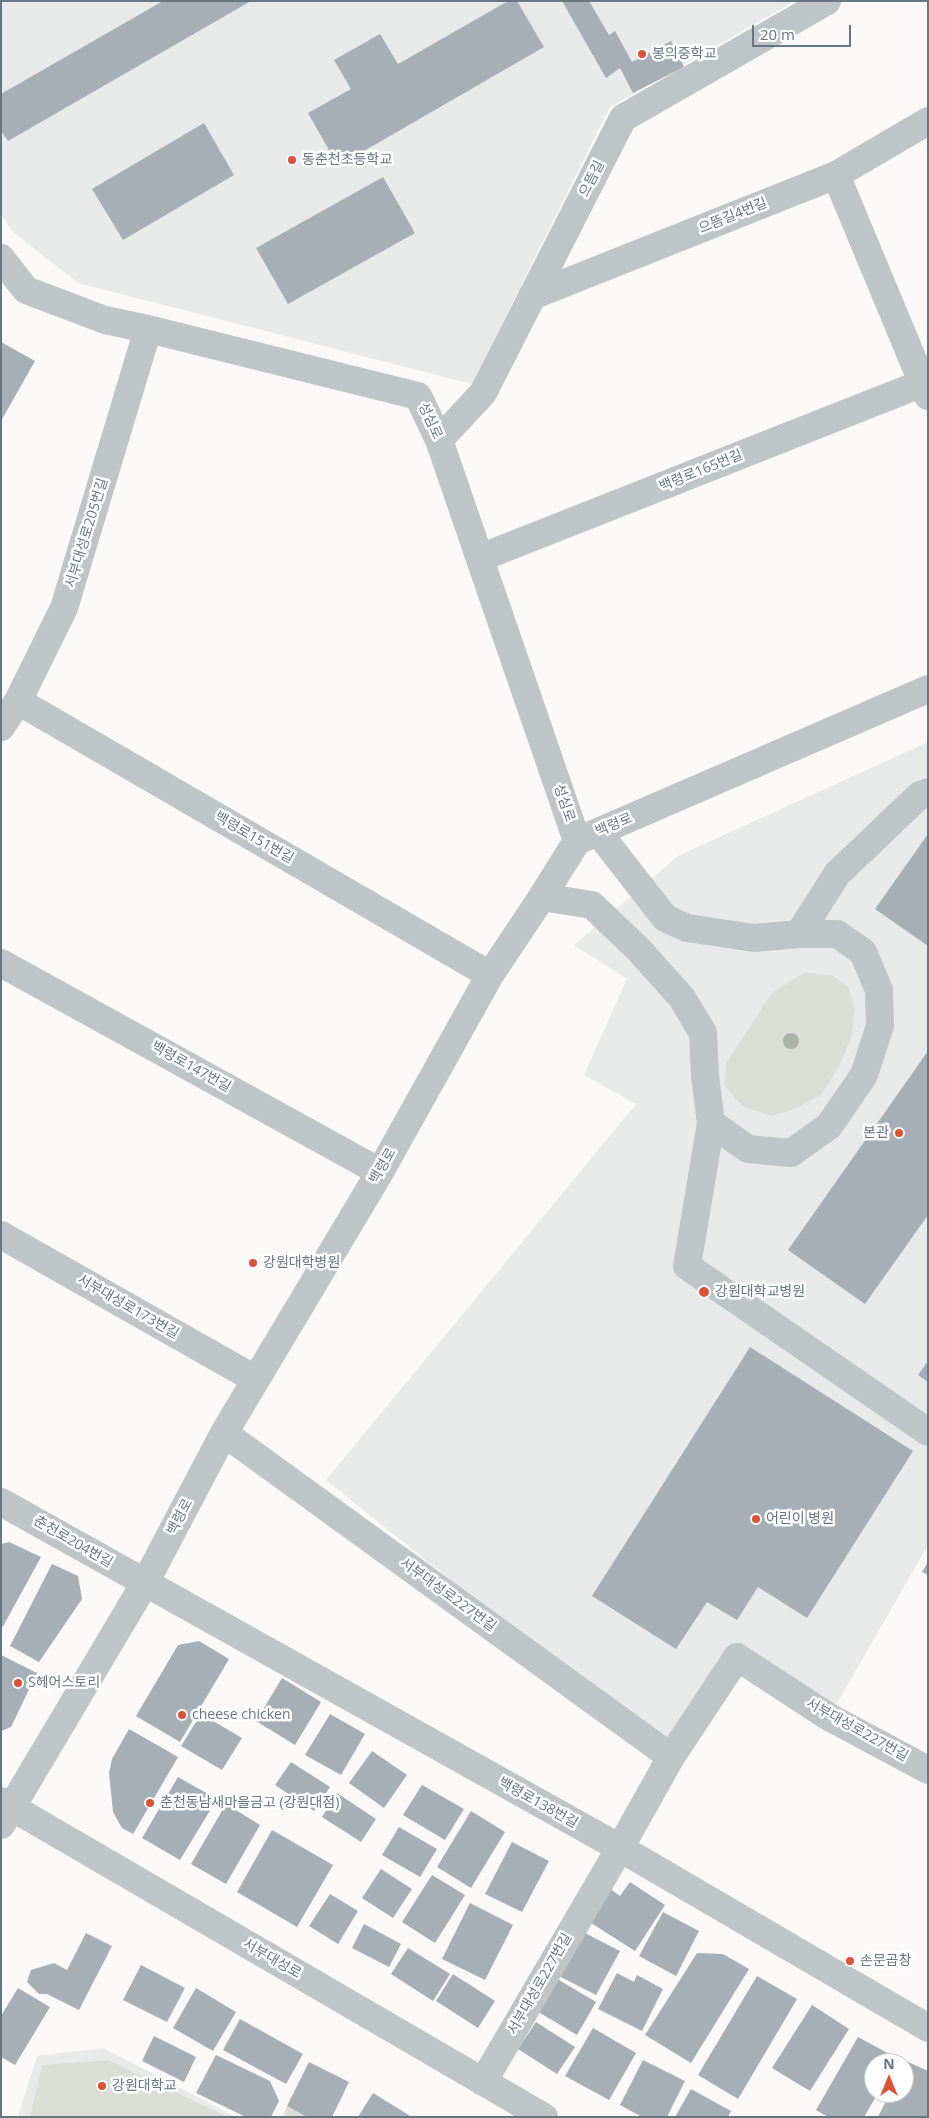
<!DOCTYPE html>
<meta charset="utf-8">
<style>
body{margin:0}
#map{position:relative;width:929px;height:2118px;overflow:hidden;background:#faf9f8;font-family:"Open Sans",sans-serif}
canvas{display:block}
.frame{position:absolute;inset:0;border:2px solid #667781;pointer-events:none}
.north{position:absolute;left:864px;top:2053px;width:50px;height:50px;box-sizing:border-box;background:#fff;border:1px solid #c2c9cd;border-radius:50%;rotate:0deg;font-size:14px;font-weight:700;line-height:20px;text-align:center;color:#667781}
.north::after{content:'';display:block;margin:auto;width:18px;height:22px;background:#da5337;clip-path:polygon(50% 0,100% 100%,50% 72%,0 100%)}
.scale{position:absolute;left:752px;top:25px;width:99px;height:22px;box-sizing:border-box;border:2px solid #667781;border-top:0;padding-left:6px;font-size:15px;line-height:18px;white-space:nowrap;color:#667781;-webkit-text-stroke:4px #fff;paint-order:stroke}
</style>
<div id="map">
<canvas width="929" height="2118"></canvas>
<div class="frame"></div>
<div class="north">N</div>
<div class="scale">20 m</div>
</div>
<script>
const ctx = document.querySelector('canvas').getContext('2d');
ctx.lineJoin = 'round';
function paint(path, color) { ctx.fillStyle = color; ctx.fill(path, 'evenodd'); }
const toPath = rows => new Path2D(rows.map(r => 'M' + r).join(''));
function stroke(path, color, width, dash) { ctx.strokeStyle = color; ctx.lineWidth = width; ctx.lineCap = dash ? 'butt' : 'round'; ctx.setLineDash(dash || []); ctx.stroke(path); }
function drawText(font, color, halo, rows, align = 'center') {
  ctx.font = font + ' "Open Sans","Noto Sans KR",sans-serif'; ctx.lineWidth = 5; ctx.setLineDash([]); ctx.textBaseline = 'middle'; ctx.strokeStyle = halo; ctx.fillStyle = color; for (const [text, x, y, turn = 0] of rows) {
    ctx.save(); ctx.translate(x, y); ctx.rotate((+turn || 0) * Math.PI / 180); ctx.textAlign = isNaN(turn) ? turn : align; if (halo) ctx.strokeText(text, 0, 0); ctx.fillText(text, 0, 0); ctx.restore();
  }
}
paint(toPath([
 [1,1,795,1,610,107,472,384,78,283,12,231,1,214],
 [928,742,928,1545,829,1717,737,1657,671,1757,326,1480,636,1104,584,1075,627,979,574,945,678,856],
 [103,2048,236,2117,18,2117,37,2056]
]), '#e8e9e9');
paint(toPath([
 [805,972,833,976,848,987,855,1009,852,1035,840,1065,821,1095,792,1110,771,1116,742,1106,725,1086,726,1063,772,993],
 [108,2060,228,2117,30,2117,42,2065],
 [287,2106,307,2117,283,2117]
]), '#daded7');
paint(toPath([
 [163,1,251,1,8,141,1,131,1,94],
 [508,1,517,1,544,47,338,166,308,113,351,89,334,60,380,34,398,64],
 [562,1,589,1,609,35,615,31,632,62,671,41,684,67,633,93,620,68,606,78],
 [204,123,234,175,123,240,92,189],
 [383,177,415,233,288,304,256,248],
 [1,342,35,361,1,421],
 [928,834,928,946,875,909],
 [928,1051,928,1215,865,1304,788,1250],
 [750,1347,913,1451,807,1618,758,1587,737,1620,707,1602,676,1649,592,1596],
 [928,1361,928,1382,918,1375],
 [9,1542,41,1557,1,1630,1,1544],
 [928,1562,928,1575,922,1572],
 [52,1564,78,1576,82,1599,39,1662,10,1646],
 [199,1641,229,1659,180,1742,136,1716,178,1645],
 [1,1655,37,1673,11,1727,1,1731],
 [282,1678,321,1702,295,1745,256,1721],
 [201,1714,242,1738,222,1770,181,1746],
 [330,1714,365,1734,341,1775,305,1755],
 [129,1729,178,1757,133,1834,122,1828,113,1812,109,1773,112,1759],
 [372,1751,407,1775,384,1808,349,1783],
 [291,1762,330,1787,314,1811,275,1785],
 [178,1777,217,1799,180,1860,142,1838],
 [422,1785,464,1809,445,1840,403,1815],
 [337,1793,376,1819,361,1842,322,1817],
 [226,1804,260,1825,226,1884,191,1864],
 [471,1811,505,1832,471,1888,437,1867],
 [399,1827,437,1849,420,1877,382,1855],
 [272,1830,333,1865,297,1927,237,1892],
 [512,1842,549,1861,522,1912,485,1894],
 [381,1869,412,1889,393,1918,362,1898],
 [432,1875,465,1895,435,1943,402,1922],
 [630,1882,665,1905,635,1951,588,1921,609,1888,620,1896],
 [330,1894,358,1911,338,1944,309,1926],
 [470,1903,513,1925,485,1980,442,1959],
 [663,1912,699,1931,676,1976,639,1956],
 [364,1924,401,1944,389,1967,352,1948],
 [583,1932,620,1951,596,1995,559,1976],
 [86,1933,112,1946,79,2010,47,1994,39,1994,27,1982,31,1970,54,1963,67,1970],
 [408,1948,450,1974,433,2001,391,1974],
 [697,1953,723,1954,749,1969,691,2063,645,2035],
 [141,1965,185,1988,167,2022,123,2000],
 [617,1973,634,1982,637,1975,663,1989,642,2031,598,2009],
 [453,1974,495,2001,478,2028,436,2001],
 [549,1974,596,2002,577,2035,530,2007],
 [757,1976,797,1999,738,2099,698,2075],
 [18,1988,50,2007,15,2065,1,2057,1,2016],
 [196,1988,236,2012,213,2051,173,2028],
 [812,2005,849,2029,810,2091,772,2068],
 [240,2019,303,2054,286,2084,223,2050],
 [536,2022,575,2047,557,2074,518,2049],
 [593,2028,636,2053,609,2100,565,2076],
 [154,2036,196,2057,184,2082,142,2061],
 [858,2037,897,2058,894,2063,874,2063,874,2093,878,2093,864,2117,828,2117,816,2110],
 [216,2055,270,2081,279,2101,271,2117,246,2117,196,2093],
 [643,2060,685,2081,667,2117,642,2117,620,2105],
 [906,2061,928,2071,928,2117,878,2117,890,2093,904,2093,904,2065],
 [309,2062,349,2082,332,2117,307,2117,287,2106],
 [691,2089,731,2111,728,2117,675,2117],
 [373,2093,412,2117,358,2117]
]), '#a5afb5');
stroke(toPath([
 [836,175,928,396],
 [1,258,26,290,105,320,148,329,418,396,439,440,577,841],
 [532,296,836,175,928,121],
 [439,440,483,393,623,118,827,1],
 [480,558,928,381],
 [18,701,490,975],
 [1,727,18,701,64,608,148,329],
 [542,897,592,905,640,951,682,998,703,1033,705,1076,711,1123,748,1149,791,1153,829,1126,864,1075,880,1026,879,990,863,952,837,934,799,934,754,938,687,928,665,918,598,832],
 [799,934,837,874,920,795,928,792],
 [1,963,380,1172],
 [711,1123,687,1266,928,1432],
 [1,1235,255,1379],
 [224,1433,671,1757],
 [1,1502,620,1848,928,2028],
 [1,1801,544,2117],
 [1,1825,145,1583,224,1433,380,1172,490,975,542,897,577,841,928,689],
 [483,2082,620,1848,671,1757,737,1657,829,1717,928,1770]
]), '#bfc4c7', 28);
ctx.fillStyle = '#abb3a7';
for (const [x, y] of [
 [791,1041]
]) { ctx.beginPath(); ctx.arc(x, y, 8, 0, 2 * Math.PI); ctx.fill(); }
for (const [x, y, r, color] of [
 [642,54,5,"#da5337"],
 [292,160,5,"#da5337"],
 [899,1133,5,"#da5337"],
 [253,1263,5,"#da5337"],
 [704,1292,6,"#da5337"],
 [756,1519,5,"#da5337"],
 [18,1683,5,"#da5337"],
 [182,1715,5,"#da5337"],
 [150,1803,5,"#da5337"],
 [850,1961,5,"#da5337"],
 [102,2086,5,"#da5337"]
]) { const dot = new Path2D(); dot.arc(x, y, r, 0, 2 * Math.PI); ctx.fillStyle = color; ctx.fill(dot); stroke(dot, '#fff', 2); }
drawText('14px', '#667781', '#fff', [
 ["봉의중학교",652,54],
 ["동춘천초등학교",302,160],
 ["본관",889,1133,"right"],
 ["강원대학병원",263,1263],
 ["강원대학교병원",715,1292],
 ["어린이 병원",766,1519],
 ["S헤어스토리",28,1683],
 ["cheese chicken",192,1715],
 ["춘천동남새마을금고 (강원대점)",160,1803],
 ["손문곱창",860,1961],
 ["강원대학교",112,2086]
], 'left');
drawText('14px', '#667781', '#fff', [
 ["으뜸길",592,179,-63],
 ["으뜸길4번길",733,216,-22],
 ["성심로",430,421,65],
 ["백령로165번길",701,471,-22],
 ["서부대성로205번길",87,533,-73],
 ["성심로",564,803,71],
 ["백령로",614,825,-23],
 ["백령로151번길",254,838,30],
 ["백령로147번길",191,1067,29],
 ["백령로",383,1166,-60],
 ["서부대성로173번길",128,1307,30],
 ["백령로",180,1517,-62],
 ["춘천로204번길",73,1542,30],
 ["서부대성로227번길",448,1595,36],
 ["서부대성로227번길",857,1730,29],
 ["백령로138번길",538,1803,29],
 ["서부대성로",272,1959,30],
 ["서부대성로227번길",540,1984,-60]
]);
</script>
